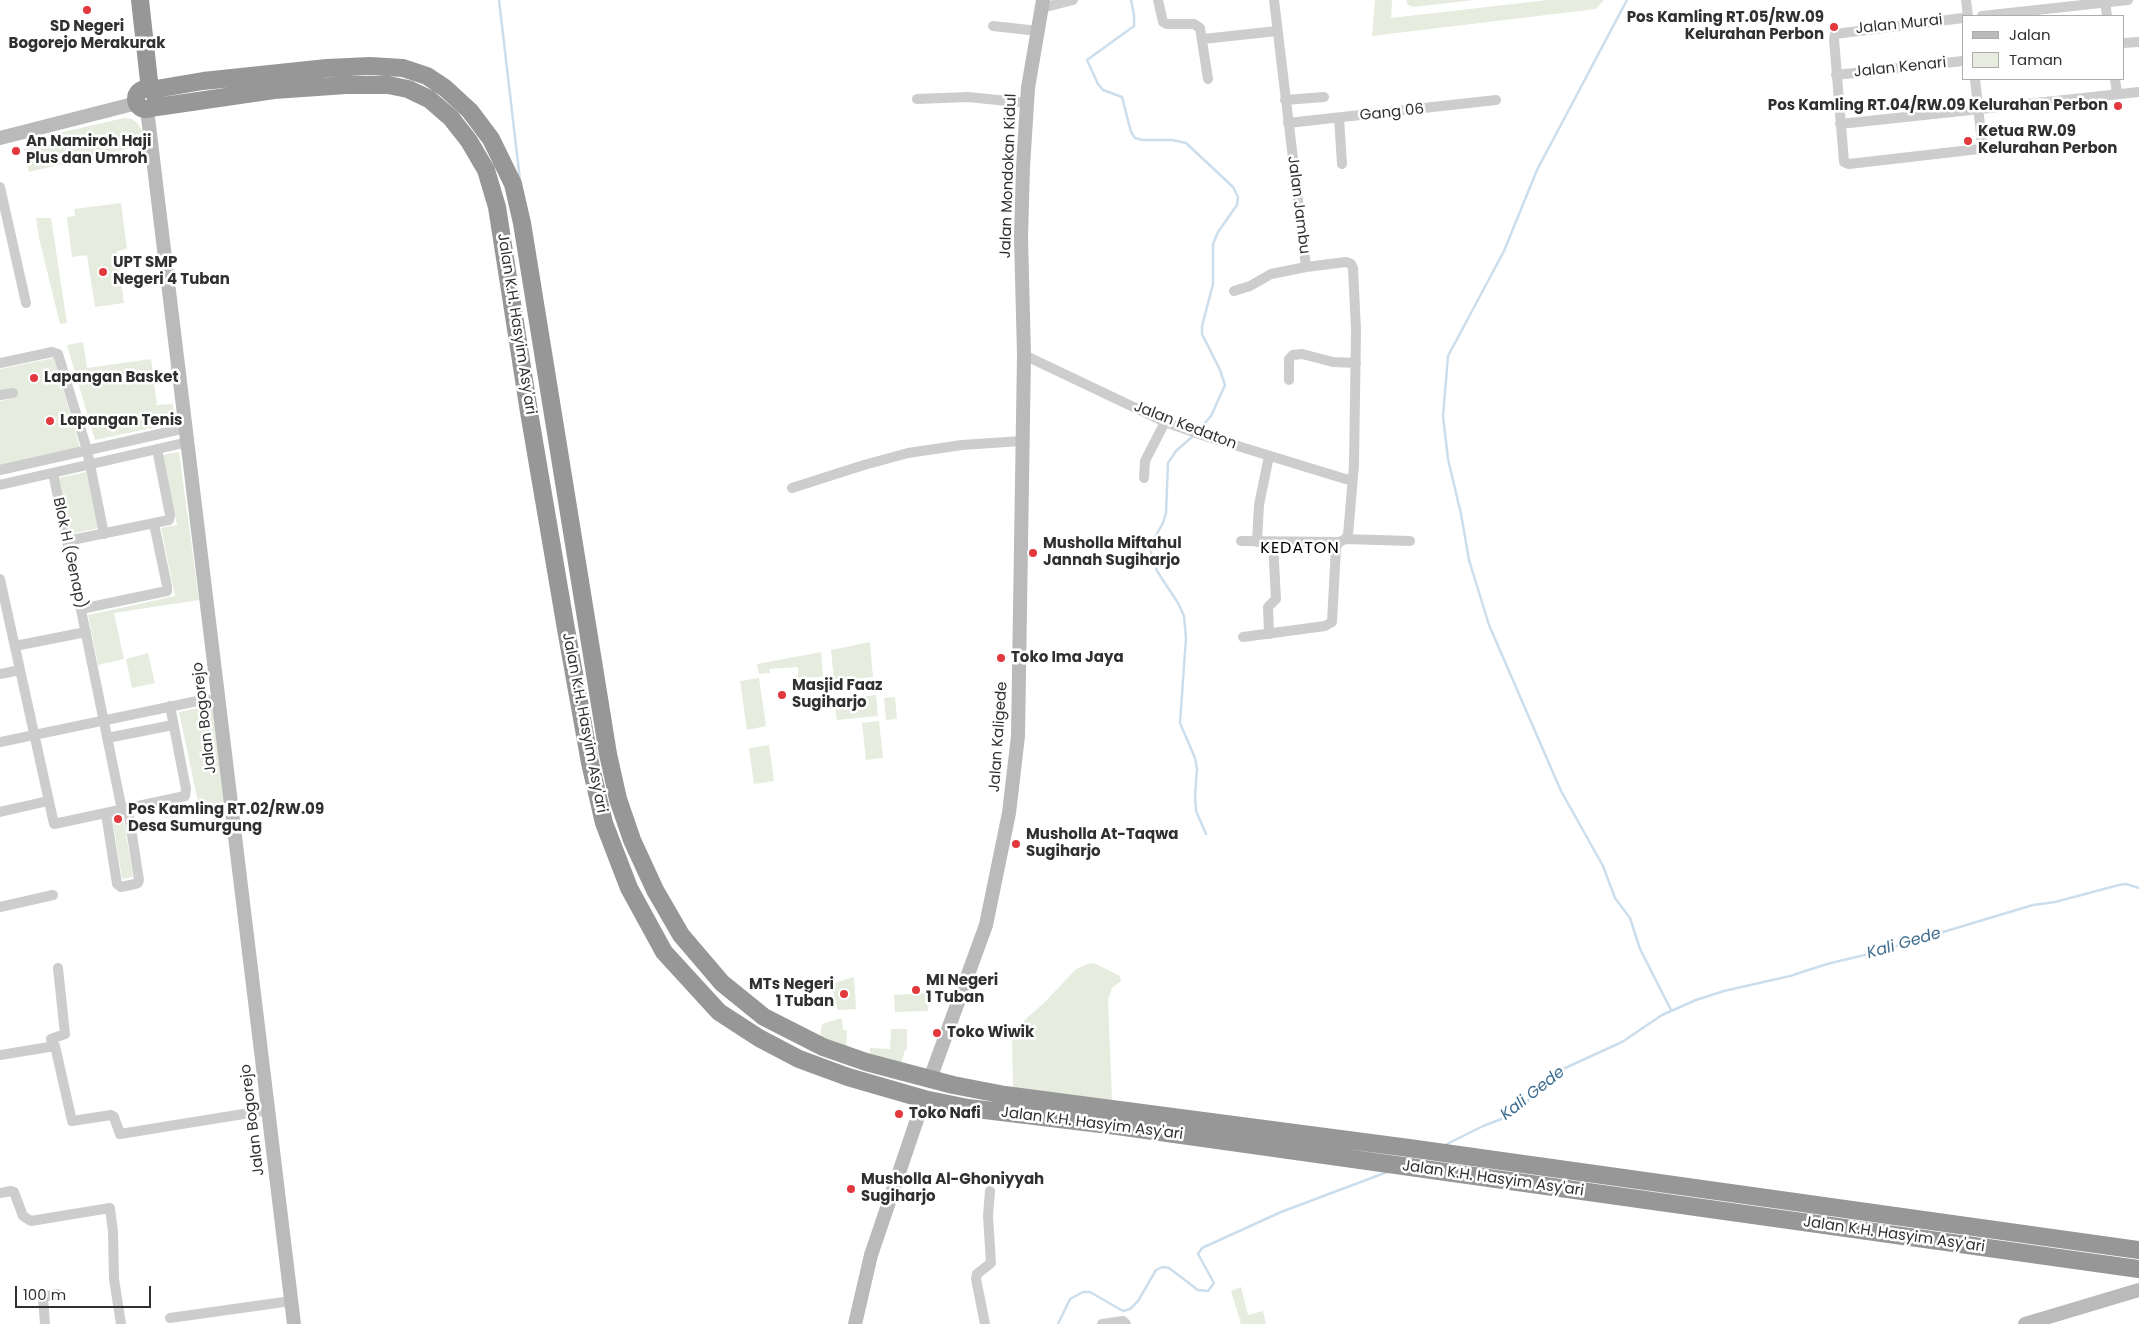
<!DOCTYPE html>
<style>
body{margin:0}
#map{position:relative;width:2139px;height:1324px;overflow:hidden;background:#fff;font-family:Poppins,sans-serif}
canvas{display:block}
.legend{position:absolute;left:1962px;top:15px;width:162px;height:65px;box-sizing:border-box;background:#fff;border:1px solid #acacac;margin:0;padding:6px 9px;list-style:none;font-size:15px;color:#303030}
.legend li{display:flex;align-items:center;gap:10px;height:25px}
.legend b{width:25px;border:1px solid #acacac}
.scale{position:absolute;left:15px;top:1286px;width:136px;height:22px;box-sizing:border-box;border:2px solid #303030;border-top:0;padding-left:6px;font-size:15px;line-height:18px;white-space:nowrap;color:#303030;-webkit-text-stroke:4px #fff;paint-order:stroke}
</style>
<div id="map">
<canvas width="2139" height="1324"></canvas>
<ul class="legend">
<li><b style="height:6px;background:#bababa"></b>Jalan</li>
<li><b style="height:14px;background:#e6eddf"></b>Taman</li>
</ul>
<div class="scale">100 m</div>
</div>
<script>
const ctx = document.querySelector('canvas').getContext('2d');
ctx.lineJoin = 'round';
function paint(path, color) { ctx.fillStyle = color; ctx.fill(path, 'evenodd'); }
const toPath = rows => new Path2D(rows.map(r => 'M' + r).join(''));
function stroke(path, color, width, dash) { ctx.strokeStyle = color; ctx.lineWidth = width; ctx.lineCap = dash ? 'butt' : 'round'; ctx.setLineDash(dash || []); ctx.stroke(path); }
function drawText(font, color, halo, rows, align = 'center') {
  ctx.font = font + ' Poppins,sans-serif'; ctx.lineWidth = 5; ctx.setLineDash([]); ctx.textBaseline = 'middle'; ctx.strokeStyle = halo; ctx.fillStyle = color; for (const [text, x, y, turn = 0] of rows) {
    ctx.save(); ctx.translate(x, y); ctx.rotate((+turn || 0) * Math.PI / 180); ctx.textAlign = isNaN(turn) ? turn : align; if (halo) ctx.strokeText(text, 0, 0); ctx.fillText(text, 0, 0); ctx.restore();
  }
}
paint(toPath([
 [1375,0,1392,0,1391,18,1548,0,1604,0,1596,9,1372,36],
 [1406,0,1474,0,1413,7,1408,5],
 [124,118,132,119,138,124,142,131,144,145,29,172,24,149,55,142,54,134],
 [121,203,127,249,117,251,124,303,95,307,87,255,72,257,67,217,75,216,74,209],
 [36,218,51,218,67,323,60,324,39,238],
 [83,342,87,368,151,359,157,405,173,404,175,423,95,440,67,345],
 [54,358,80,448,0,466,0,401,14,398,11,388,0,391,0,369],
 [179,452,199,600,114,613,124,659,98,665,88,615,175,596,161,528,177,525,162,455],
 [86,472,98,528,71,534,59,478],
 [870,642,873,677,834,681,831,650],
 [821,652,823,677,798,678,798,667,770,669,770,673,759,674,757,664],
 [148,653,155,683,132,688,126,659],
 [759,678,766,726,747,730,740,681],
 [876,695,878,716,837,720,834,700],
 [895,697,897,719,886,720,884,698],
 [213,705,226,810,166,818,164,810,198,802,179,712],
 [879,721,883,758,866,760,862,723],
 [769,745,774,781,754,784,749,748],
 [124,821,133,877,122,879,113,823],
 [1090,963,1096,964,1120,976,1121,981,1112,988,1108,1000,1112,1100,1013,1089,1012,1041,1018,1026,1045,1002,1076,969],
 [854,977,856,1009,838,1010,831,984],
 [927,993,928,1011,895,1012,894,995],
 [838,1019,842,1019,843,1030,847,1030,846,1049,820,1040,822,1024],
 [891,1029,907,1029,907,1050,905,1050,901,1064,870,1056,870,1048,890,1049],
 [1241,1287,1248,1315,1263,1311,1266,1324,1241,1324,1231,1291]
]), '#e6eddf');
stroke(toPath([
 [499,0,520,180],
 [1131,0,1134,15,1134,26,1087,60,1098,84,1103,90,1122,97,1131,132,1135,138,1142,140,1172,140,1186,143,1233,187,1238,197,1237,205,1218,232,1213,244,1213,284,1202,326,1202,334,1220,370,1225,385,1211,416,1199,430],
 [1627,0,1537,170,1504,251,1448,356,1443,416,1448,459,1461,514,1469,560,1489,625,1561,791,1603,866,1615,898,1630,918,1640,949,1671,1010],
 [1193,436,1176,451,1168,463,1166,513,1163,523,1151,544,1151,552,1157,571,1178,603,1184,616,1186,638,1180,723,1195,758,1197,769,1195,796,1196,811,1206,834],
 [1445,1145,1483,1126,1512,1115,1563,1069,1622,1042,1662,1015,1696,1000,1724,991,1790,976,1827,964,1873,953,2033,905,2055,902,2119,885,2126,884,2139,888],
 [1058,1324,1070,1299,1083,1292,1090,1292,1123,1311,1130,1309,1138,1301,1156,1270,1162,1267,1169,1268,1198,1290,1208,1291,1214,1283,1198,1254,1202,1248,1281,1212,1390,1171]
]), '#ccdeec', 2.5);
stroke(toPath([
 [1158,0,1163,22,1167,24,1194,24,1200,28,1208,79],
 [1966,0,1968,16],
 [2105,0,2107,16],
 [1042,8,1073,0],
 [1982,16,2128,0],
 [1963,18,1835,34,1834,39,1844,162,1849,164,1979,149,1982,143,1975,79],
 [993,26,1038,31],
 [1203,39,1277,31],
 [2123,43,2139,42],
 [1836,75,1963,61],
 [2115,79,2117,94],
 [917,99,968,97,1027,103],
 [1285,100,1324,97],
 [1339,118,1342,164],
 [1288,123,1496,100],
 [1840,124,2139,92],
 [0,187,26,303],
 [1234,291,1250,286,1271,274,1306,267],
 [1024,355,1165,422,1205,436,1352,481],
 [0,363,52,352,58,354,87,450,104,534],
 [1289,380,1289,359,1293,355,1302,354,1333,362,1356,363],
 [0,395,13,393],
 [0,470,186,428],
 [53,473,122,810],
 [1144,478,1145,461,1165,422],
 [0,485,188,442],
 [792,488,864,465,908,453,962,445,1021,441],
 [1345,539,1410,541],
 [67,541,169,520,170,515,157,449],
 [1241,541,1339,542],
 [1257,542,1259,505,1269,456],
 [0,579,54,824,185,796,186,789,170,706],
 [81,609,167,591,167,586,154,524],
 [1269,634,1268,607,1276,599,1273,543],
 [1243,637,1325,626,1332,622,1336,548,1338,543,1345,539,1348,535,1354,465,1356,330,1353,268,1351,264,1346,262,1306,267,1274,0],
 [15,646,86,632],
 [0,674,20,670],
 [107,738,173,725],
 [0,742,207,699],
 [0,812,48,801],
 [106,814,117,884,121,887,135,884,138,883,139,880,128,809],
 [0,907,53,895],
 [52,1045,51,1039,65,1034,58,968],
 [0,1055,55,1046,72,1121,111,1115,114,1117,120,1134,268,1110],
 [0,1193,11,1191,14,1192,23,1216,31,1221,110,1208,113,1232,114,1279,121,1324],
 [170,1318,291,1301],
 [45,1324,43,1297,58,1294],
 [985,1324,976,1279,977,1274,991,1263,988,1216,990,1191],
 [1102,1324,1123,1321,1126,1324]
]), '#cdcdcd', 10);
stroke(toPath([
 [147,109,294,1324],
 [0,138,137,103],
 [930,1079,986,925,1009,813,1018,736,1024,355,1021,237,1023,167,1028,88,1043,0],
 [855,1324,871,1255,924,1099],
 [2025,1324,2139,1290]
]), '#bababa', 14);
stroke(toPath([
 [140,0,150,90,203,81,327,68,370,66,403,68,427,76,445,88,470,111,491,139,513,184,522,223,608,754,618,799,632,840,655,890,681,935,722,983,764,1017,823,1047,866,1062,953,1085,1005,1095,1409,1148,2139,1250],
 '136 99a10 10 0 1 1 20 0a10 10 0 1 1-20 0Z',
 [150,108,274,90,346,85,388,85,408,89,429,99,451,118,469,141,486,170,497,207,529,412,566,629,590,763,604,823,629,888,664,952,719,1012,759,1038,799,1059,848,1077,924,1099,968,1108,1117,1126,2139,1269]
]), '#979797', 18);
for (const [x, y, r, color] of [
 [87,10,5,"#e2383e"],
 [1834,27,5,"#e2383e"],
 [2118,106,5,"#e2383e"],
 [1968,141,5,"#e2383e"],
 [16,151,5,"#e2383e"],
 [103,272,5,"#e2383e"],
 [34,378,5,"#e2383e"],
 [50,421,5,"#e2383e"],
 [1033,553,5,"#e2383e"],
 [1001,658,5,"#e2383e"],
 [782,695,5,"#e2383e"],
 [118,819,5,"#e2383e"],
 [1016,844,5,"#e2383e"],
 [916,990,5,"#e2383e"],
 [844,994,5,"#e2383e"],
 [937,1033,5,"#e2383e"],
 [899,1114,5,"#e2383e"],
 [851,1189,5,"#e2383e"]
]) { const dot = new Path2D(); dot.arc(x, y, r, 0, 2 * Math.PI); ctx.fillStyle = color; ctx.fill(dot); stroke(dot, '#fff', 2); }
drawText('bold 15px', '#303030', '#fff', [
 ["Pos Kamling RT.05/RW.09",1824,18,"right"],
 ["Kelurahan Perbon",1824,35,"right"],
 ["SD Negeri",87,27,"center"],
 ["Bogorejo Merakurak",87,44,"center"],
 ["Pos Kamling RT.04/RW.09 Kelurahan Perbon",2108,106,"right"],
 ["Ketua RW.09",1978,132],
 ["Kelurahan Perbon",1978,149],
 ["An Namiroh Haji",26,142],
 ["Plus dan Umroh",26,159],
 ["UPT SMP",113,263],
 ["Negeri 4 Tuban",113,280],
 ["Lapangan Basket",44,378],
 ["Lapangan Tenis",60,421],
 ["Musholla Miftahul",1043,544],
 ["Jannah Sugiharjo",1043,561],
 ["Toko Ima Jaya",1011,658],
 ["Masjid Faaz",792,686],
 ["Sugiharjo",792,703],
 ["Pos Kamling RT.02/RW.09",128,810],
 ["Desa Sumurgung",128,827],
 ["Musholla At-Taqwa",1026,835],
 ["Sugiharjo",1026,852],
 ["MI Negeri",926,981],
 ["1 Tuban",926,998],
 ["MTs Negeri",834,985,"right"],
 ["1 Tuban",834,1002,"right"],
 ["Toko Wiwik",947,1033],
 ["Toko Nafi",909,1114],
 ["Musholla Al-Ghoniyyah",861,1180],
 ["Sugiharjo",861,1197]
], 'left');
drawText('15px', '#303030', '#fff', [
 ["Jalan Murai",1899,25,-6],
 ["Jalan Kenari",1900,68,-6],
 ["Gang 06",1392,113,-6],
 ["Jalan Mondokan Kidul",1009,176,-88],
 ["Jalan Jambu",1298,205,83],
 ["Jalan K.H. Hasyim Asy'ari",516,324,81],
 ["Jalan Kedaton",1185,426,21],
 ["Blok H (Genap)",69,553,78],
 ["Jalan Bogorejo",205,718,-97],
 ["Jalan K.H. Hasyim Asy'ari",584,723,79],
 ["Jalan Kaligede",999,737,-86],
 ["Jalan Bogorejo",253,1120,-97],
 ["Jalan K.H. Hasyim Asy'ari",1092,1124,7],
 ["Jalan K.H. Hasyim Asy'ari",1493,1179,8],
 ["Jalan K.H. Hasyim Asy'ari",1894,1235,8]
]);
ctx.letterSpacing = '1px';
drawText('16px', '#000', '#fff', [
 ["KEDATON",1300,549]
]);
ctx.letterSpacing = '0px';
drawText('italic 16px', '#3f6e91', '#fff', [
 ["Kali Gede",1904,944,-16],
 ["Kali Gede",1533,1094,-38]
]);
</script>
